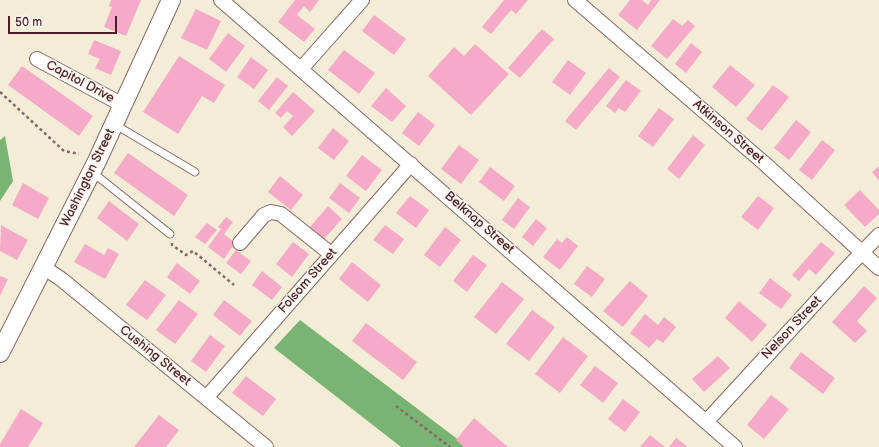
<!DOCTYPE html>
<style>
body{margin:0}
#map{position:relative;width:879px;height:447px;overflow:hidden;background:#f3edd7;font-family:"Balsamiq Sans",sans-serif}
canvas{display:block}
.scale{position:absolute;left:8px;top:16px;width:109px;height:18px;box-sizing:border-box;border:2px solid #4a1f2b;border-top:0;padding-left:5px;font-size:12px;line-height:14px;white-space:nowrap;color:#4a1f2b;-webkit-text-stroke:3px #fbf7ec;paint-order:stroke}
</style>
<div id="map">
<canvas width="879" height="447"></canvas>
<div class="scale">50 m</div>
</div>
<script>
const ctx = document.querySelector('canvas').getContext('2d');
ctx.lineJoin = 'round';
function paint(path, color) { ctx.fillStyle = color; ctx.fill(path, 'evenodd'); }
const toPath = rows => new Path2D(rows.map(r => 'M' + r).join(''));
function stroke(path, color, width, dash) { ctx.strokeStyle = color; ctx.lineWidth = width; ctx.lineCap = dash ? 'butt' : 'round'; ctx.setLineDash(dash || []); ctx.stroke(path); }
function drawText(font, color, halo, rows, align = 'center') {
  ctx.font = font + ' "Balsamiq Sans",sans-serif'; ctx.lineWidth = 3; ctx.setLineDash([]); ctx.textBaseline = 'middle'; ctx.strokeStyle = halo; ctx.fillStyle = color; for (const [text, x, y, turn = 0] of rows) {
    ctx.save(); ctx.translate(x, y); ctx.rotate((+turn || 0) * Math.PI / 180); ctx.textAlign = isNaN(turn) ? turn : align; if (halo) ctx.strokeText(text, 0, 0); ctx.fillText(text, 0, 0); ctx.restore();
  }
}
paint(toPath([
 [5,136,13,181,0,201,0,140],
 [300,320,468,447,401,447,274,348]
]), '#79b473');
paint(toPath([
 [111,0,141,0,126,36,104,27,112,7,109,6],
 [295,0,319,0,310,12,304,6,297,15,315,29,304,42,278,22],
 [504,0,528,0,516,14,511,10,491,34,482,27],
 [630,0,642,0,648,5,651,0,660,0,637,30,618,15],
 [196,9,221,21,207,50,181,38],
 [374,15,406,39,394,55,362,31],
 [673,19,682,26,688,20,695,26,667,59,651,46],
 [542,29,554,39,520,78,508,68],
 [228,33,245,46,226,72,209,59],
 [94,40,121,51,111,75,95,68,100,59,88,54],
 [691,43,702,52,686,73,675,64],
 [475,44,509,74,471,115,428,76,454,47,464,56],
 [344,50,375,73,359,94,328,70],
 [179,56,225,85,214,103,202,96,178,134,143,112],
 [251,57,268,70,254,89,237,77],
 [568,60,586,73,570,95,552,82],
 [730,65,755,85,736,107,712,87],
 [22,66,93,116,79,136,8,85],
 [609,68,620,77,576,130,565,121],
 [277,77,288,86,269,110,258,101],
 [626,80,641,91,625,112,619,108,615,113,606,106],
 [773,85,789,97,762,131,746,119],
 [386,88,406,106,392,122,371,106],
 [293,92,315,111,292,136,283,127,293,116,287,111,281,118,275,113],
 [659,108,674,119,653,147,638,136],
 [418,112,435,125,419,146,402,133],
 [796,120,811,132,789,160,774,148],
 [333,128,349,141,334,160,318,148],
 [693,135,705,145,679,179,667,169],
 [822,140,835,150,812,180,799,170],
 [459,145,479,160,461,184,441,169],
 [128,153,188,195,174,216,114,173],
 [362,155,382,170,366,191,346,176],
 [879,166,879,181,872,172],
 [490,167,515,186,504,201,479,182],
 [280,176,303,195,291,210,268,192],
 [23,183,49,198,38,219,12,205],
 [340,183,360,198,349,213,329,198],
 [860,190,879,210,879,214,865,227,844,205],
 [410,196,429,210,416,228,396,213],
 [758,196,774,208,758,230,741,217],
 [518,198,530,207,514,229,502,220],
 [109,201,139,224,127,241,97,218],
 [328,206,342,219,324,239,310,227],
 [226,217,233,222,224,234,235,243,224,259,208,247,221,229,218,227],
 [536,219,547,228,533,246,522,237],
 [207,223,217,230,205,244,195,237],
 [1,225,28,240,17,260,0,251],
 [385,225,404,239,393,254,373,240],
 [445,227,461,240,440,267,424,255],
 [567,237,578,246,560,270,543,257,557,239,562,243],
 [293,242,309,254,292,277,276,264],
 [821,242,835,253,816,275,809,269,799,281,792,275],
 [85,244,104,255,108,248,119,254,105,279,74,262],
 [236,250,251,261,241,274,226,263],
 [473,255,487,265,467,292,453,281],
 [352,262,381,285,368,302,339,279],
 [177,263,200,281,190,294,167,277],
 [587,266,605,279,592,297,574,284],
 [262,271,282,287,272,300,252,285],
 [0,276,8,279,0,296],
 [770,278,792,295,781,309,759,293],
 [145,280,166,295,147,320,126,305],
 [630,281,648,296,623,327,603,311],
 [502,282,524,299,496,334,474,317],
 [864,286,877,298,857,321,867,331,855,343,832,322],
 [179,300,198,314,175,344,156,330],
 [224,300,252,321,240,336,213,315],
 [739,301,767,325,752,342,725,318],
 [532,310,555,327,529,361,506,344],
 [645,314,658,325,664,317,676,327,663,343,657,339,649,348,630,333],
 [366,323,417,362,403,380,352,341],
 [210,335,225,346,206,372,191,361],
 [563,337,588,356,560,393,535,374],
 [801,352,835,378,823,394,789,368],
 [718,356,730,368,704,392,692,379],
 [595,366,618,383,603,403,580,385],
 [246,376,276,399,263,416,232,393],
 [771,395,789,409,764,439,747,425],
 [623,399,640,412,625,432,608,419],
 [21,409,43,423,28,447,0,447,0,444],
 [159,415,179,430,166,447,134,447],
 [474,418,508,447,464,447,456,440],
 [650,435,665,447,640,447],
 [676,438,688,447,669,447]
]), '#f5aac7');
const service = toPath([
 [114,124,195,172],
 [92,172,170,234]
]);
const minor = toPath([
 [221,0,735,447],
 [575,0,764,163,879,268],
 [37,59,123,105],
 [301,69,362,0],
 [240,243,264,215,271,212,281,214,331,254],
 [43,267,61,279,266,447],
 [206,398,411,164],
 [706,422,850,265,879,235]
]);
const tertiary = toPath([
 [0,353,97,161,171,0]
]);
stroke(service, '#856767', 9);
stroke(minor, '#856767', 16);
stroke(tertiary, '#856767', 20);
stroke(toPath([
 [0,92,64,151,79,154],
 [172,243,172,245,186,255,193,251,234,285],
 [396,406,450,447]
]), '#856767', 2.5, [3, 3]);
stroke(service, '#fff', 7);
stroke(minor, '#fff', 14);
stroke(tertiary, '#fff', 18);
drawText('13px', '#4a1f2b', '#fbf7ec', [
 ["Capitol Drive",80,82,28],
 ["Atkinson Street",728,132,41],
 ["Washington Street",88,178,-64],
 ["Belknap Street",479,223,41],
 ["Folsom Street",308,281,-49],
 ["Nelson Street",792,328,-47],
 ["Cushing Street",155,356,39]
]);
</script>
